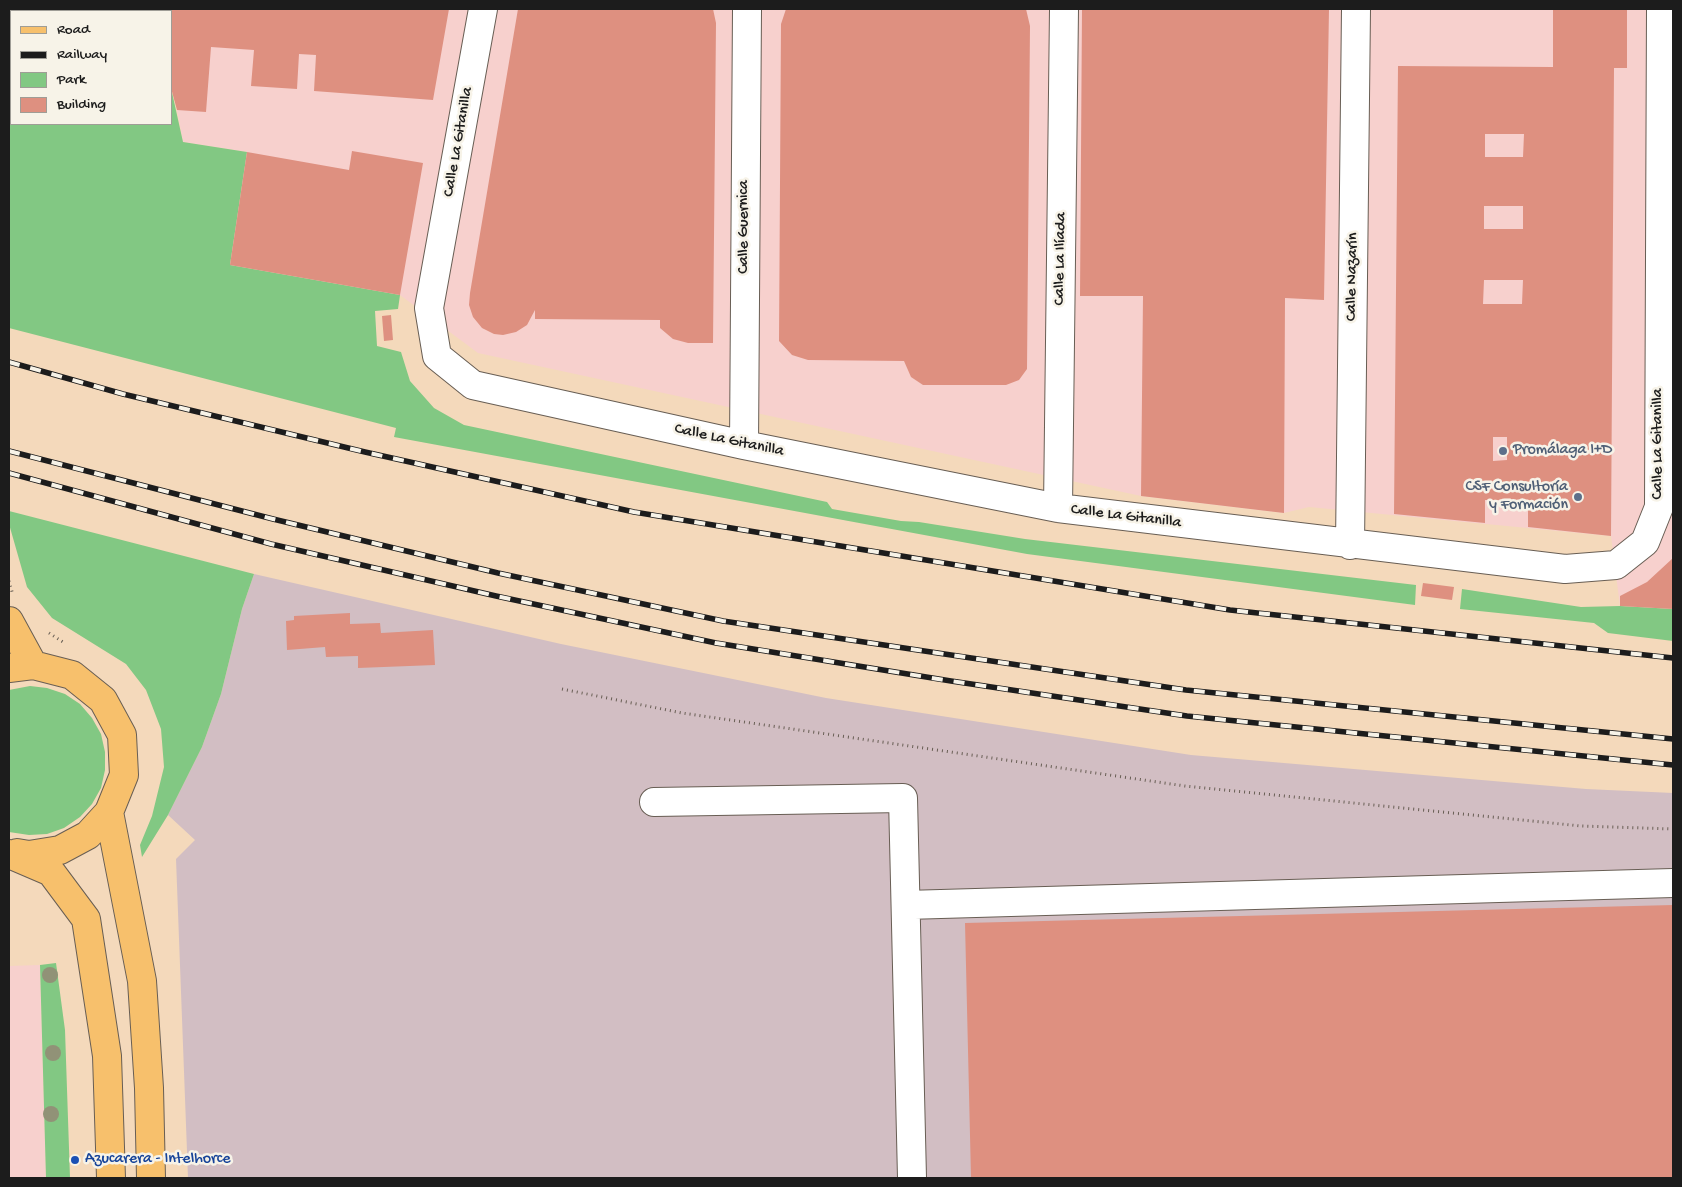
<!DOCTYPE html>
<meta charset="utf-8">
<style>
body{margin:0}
#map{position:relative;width:1682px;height:1187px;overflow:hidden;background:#f4d9bb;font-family:"Gochi Hand",sans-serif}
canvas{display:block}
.frame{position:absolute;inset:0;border:10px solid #1c1c1c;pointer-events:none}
.legend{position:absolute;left:10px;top:10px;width:162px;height:115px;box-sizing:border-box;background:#f7f3e8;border:1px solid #9f9d96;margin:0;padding:6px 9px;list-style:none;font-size:15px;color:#1c1c1c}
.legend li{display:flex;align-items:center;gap:10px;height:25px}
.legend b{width:25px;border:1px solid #9f9d96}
</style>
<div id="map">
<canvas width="1682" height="1187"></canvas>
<div class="frame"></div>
<ul class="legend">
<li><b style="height:6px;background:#f7c06c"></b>Road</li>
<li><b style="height:6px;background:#1c1c1c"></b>Railway</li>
<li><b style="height:14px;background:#82c883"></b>Park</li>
<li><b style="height:14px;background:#de9080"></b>Building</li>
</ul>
</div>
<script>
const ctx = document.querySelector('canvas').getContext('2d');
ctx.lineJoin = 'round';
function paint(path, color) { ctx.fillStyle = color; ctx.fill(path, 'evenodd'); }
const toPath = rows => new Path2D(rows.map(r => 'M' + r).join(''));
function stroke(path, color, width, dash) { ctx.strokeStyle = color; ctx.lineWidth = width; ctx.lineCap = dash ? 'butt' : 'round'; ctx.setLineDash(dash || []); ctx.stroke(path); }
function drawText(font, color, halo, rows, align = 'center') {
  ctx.font = font + ' "Gochi Hand",sans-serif'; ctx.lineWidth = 5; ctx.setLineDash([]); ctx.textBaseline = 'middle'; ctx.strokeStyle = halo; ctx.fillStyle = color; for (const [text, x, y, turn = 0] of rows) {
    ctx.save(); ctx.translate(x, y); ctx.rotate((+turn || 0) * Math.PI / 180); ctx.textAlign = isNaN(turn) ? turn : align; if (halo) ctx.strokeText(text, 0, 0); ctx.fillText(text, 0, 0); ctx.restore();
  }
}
paint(toPath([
 [123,9,1673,9,1673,609,1620,606,1611,536,1309,507,1284,513,1141,496,478,353,400,295,230,265,247,152,183,142,177,110,171,11,126,11],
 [40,965,46,1178,9,1178,9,966]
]), '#f7d0cd');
paint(toPath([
 [254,574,561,644,826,698,1191,755,1586,789,1673,793,1673,1178,188,1178,176,859,195,840,168,815,202,747,221,694,242,609]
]), '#d2bec3');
paint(toPath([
 [9,9,123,9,126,11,11,11,11,124,171,124,171,88,183,142,247,152,230,265,400,295,398,309,375,311,377,346,401,352,410,381,434,408,464,425,827,502,832,509,901,521,919,522,1025,539,1416,585,1415,605,1027,554,394,437,396,428,9,328],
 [9,511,254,574,242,609,221,694,202,747,168,815,142,857,140,845,152,816,164,767,161,729,146,690,126,664,52,618,27,587,9,524],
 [1462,589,1581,607,1620,606,1673,609,1673,641,1608,633,1594,623,1460,609],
 [30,686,47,688,65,694,80,704,92,718,101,734,105,752,105,770,101,788,92,804,80,817,64,828,47,834,29,835,9,832,9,690],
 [56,963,65,1030,70,1178,46,1178,40,965]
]), '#82c883');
paint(toPath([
 [123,9,449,9,433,100,314,91,316,55,299,54,297,89,251,86,254,50,211,47,206,112,177,110,171,88,171,11,126,11],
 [518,9,713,9,716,23,713,343,688,343,673,339,660,328,660,320,535,319,535,310,527,325,516,332,503,335,494,334,482,328,473,317,469,305,470,293],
 [786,9,1026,9,1030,26,1027,369,1019,380,1006,385,923,385,911,377,904,361,808,360,792,355,779,341,781,24],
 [1082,9,1329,9,1324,300,1285,298,1284,513,1141,496,1143,296,1080,296],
 [1553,9,1627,9,1627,68,1614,68,1611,536,1528,527,1528,500,1485,500,1485,523,1394,514,1398,66,1553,67],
 [1485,134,1524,134,1523,157,1485,157],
 [1484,206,1523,206,1523,229,1484,229],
 [1484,280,1523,280,1522,304,1483,304],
 [1493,437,1507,437,1507,460,1493,461],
 [352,151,423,163,400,295,230,265,247,152,349,170],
 [391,315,393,340,384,341,382,316],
 [1673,558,1673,609,1620,606,1620,596,1647,582],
 [1423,583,1454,587,1452,600,1421,596],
 [350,613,350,624,380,623,381,633,433,630,435,665,358,668,358,656,326,657,325,647,287,650,286,621,294,620,294,616],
 [1673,905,1673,1178,971,1178,965,923]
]), '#de9080');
const minor = toPath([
 [483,9,429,308,437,356,473,385,744,445,1058,508,1565,569,1616,565,1645,542,1659,507,1661,9],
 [744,445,747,9],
 [1058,508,1064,9],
 [1350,545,1356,9],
 [654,802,903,798,912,1178],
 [906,905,1673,883]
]);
const major = toPath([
 [9,621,33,665],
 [9,668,33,665,72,675,103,700,122,735,124,775,109,812,88,835,60,850,29,855,17,853],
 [109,812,142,981,149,1088,151,1178],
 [9,854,51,872,86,919,107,1056,111,1178]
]);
stroke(minor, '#685e54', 30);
stroke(major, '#685e54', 30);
stroke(toPath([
 [9,581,13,595],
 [49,633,63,642],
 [562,689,682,713,1185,786,1581,826,1673,829]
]), '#685e54', 3, [1, 4]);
stroke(minor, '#fff', 28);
stroke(major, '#f7c06c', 28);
const rail = toPath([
 [9,362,123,394,365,452,634,512,1230,610,1673,658],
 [9,451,273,519,498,573,723,621,1186,690,1673,739],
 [9,473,271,544,496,596,716,643,951,681,1187,716,1673,765]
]);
stroke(rail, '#1c1c1c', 5.5);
stroke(rail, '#f7f3e8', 4, [11]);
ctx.fillStyle = '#919277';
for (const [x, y] of [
 [50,975],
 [53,1053],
 [51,1114]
]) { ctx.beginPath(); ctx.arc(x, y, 8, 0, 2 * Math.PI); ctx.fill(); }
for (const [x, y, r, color] of [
 [1503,451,5,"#5c6f8a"],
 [1578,497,5,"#5c6f8a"],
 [75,1160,5,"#1a4fb4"]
]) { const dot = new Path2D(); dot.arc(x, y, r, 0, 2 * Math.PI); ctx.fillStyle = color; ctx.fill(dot); stroke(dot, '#f7f3e8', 2); }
drawText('16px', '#1c1c1c', '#f7f3e8', [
 ["Calle La Gitanilla",459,142,-80],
 ["Calle Guernica",745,227,-90],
 ["Calle La Ilíada",1061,259,-89],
 ["Calle Nazarín",1353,277,-89],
 ["Calle La Gitanilla",729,441,12],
 ["Calle La Gitanilla",1659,444,-90],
 ["Calle La Gitanilla",1126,517,7]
]);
drawText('16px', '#4e5e75', '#f7f3e8', [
 ["Promálaga I+D",1513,451],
 ["CSF Consultoría",1568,488,"right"],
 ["y Formación",1568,506,"right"]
], 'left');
drawText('16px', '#164399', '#f7f3e8', [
 ["Azucarera - Intelhorce",85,1160]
], 'left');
</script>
